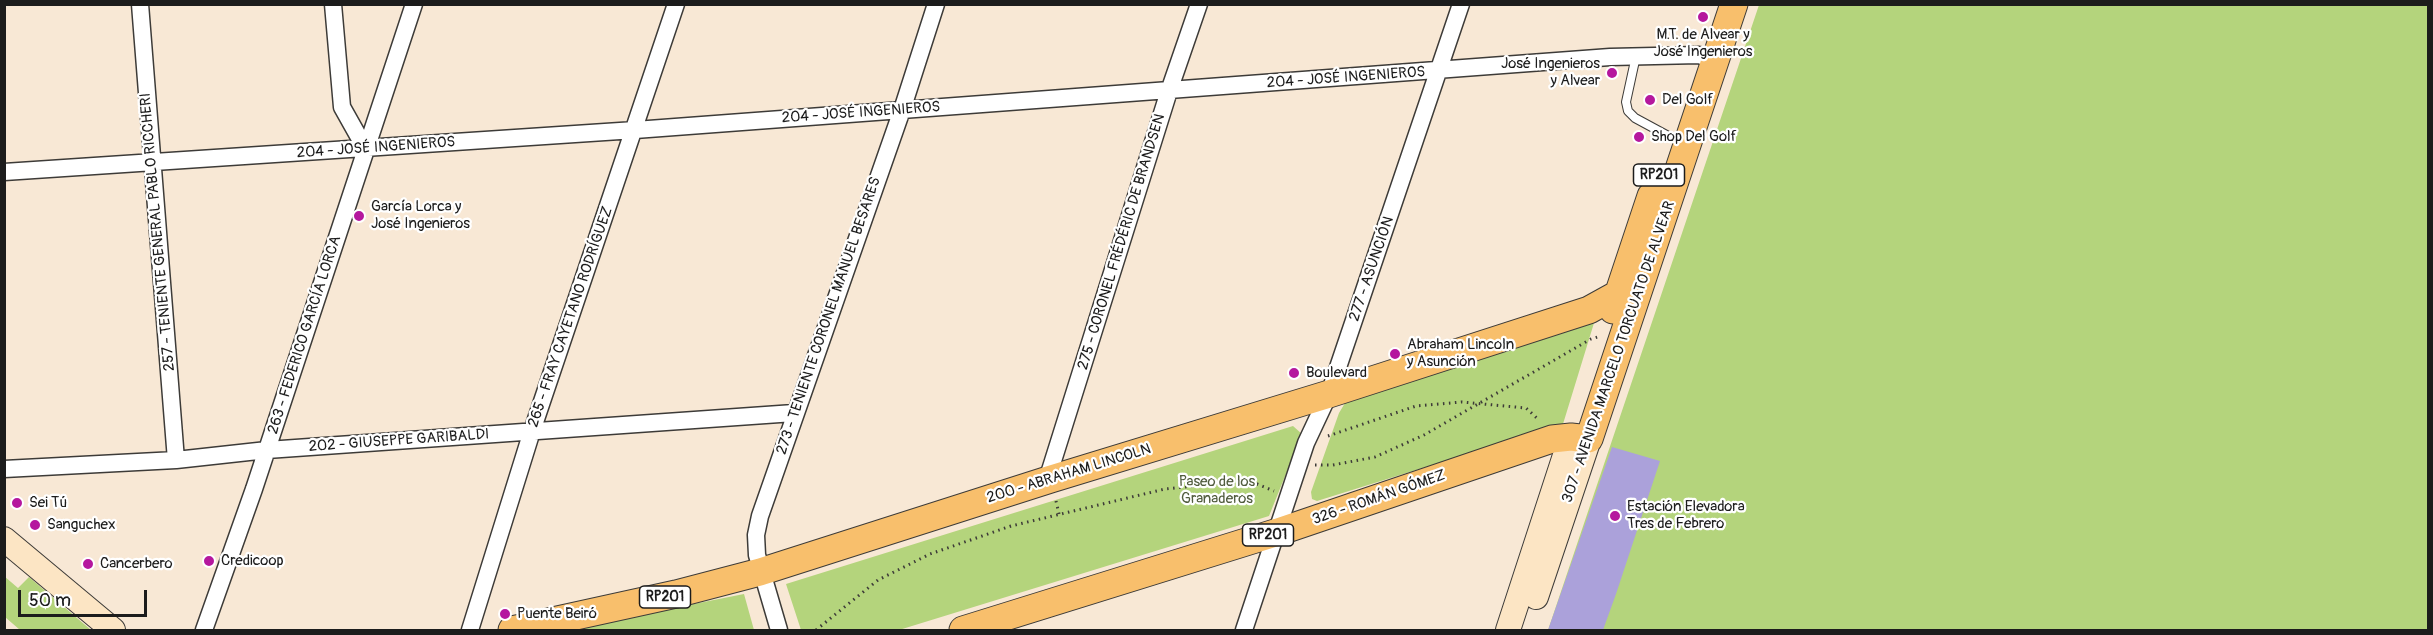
<!DOCTYPE html>
<meta charset="utf-8">
<style>
body{margin:0}
#map{position:relative;width:2433px;height:635px;overflow:hidden;background:#f8e8d5;font-family:Pangolin,sans-serif}
canvas{display:block}
.frame{position:absolute;inset:0;border:6px solid #1c1c1c;pointer-events:none}
.scale{position:absolute;left:18px;top:590px;width:129px;height:27px;box-sizing:border-box;border:3px solid #1c1c1c;border-top:0;padding-left:8px;font-size:18px;line-height:21px;white-space:nowrap;color:#1c1c1c;-webkit-text-stroke:4px #fff;paint-order:stroke}
</style>
<div id="map">
<canvas width="2433" height="635"></canvas>
<div class="frame"></div>
<div class="scale">50 m</div>
</div>
<script>
const ctx = document.querySelector('canvas').getContext('2d');
ctx.lineJoin = 'round';
function paint(path, color) { ctx.fillStyle = color; ctx.fill(path, 'evenodd'); }
const toPath = rows => new Path2D(rows.map(r => 'M' + r).join(''));
function stroke(path, color, width, dash) { ctx.strokeStyle = color; ctx.lineWidth = width; ctx.lineCap = dash ? 'butt' : 'round'; ctx.setLineDash(dash || []); ctx.stroke(path); }
function drawText(font, color, halo, rows, align = 'center') {
  ctx.font = font + ' Pangolin,sans-serif'; ctx.lineWidth = 4.5; ctx.setLineDash([]); ctx.textBaseline = 'middle'; ctx.strokeStyle = halo; ctx.fillStyle = color; for (const [text, x, y, turn = 0] of rows) {
    ctx.save(); ctx.translate(x, y); ctx.rotate((+turn || 0) * Math.PI / 180); ctx.textAlign = isNaN(turn) ? turn : align; if (halo) ctx.strokeText(text, 0, 0); ctx.fillText(text, 0, 0); ctx.restore();
  }
}
paint(toPath([
 [1759,5,2428,5,2428,630,1548,630],
 [1594,323,1563,424,1317,501,1312,499,1311,492,1339,413,1345,403],
 [1293,426,1302,434,1269,516,899,630,801,630,786,584],
 [4,576,18,588,29,577,91,630,20,630,5,617],
 [744,594,754,630,563,630]
]), '#b4d47c');
paint(toPath([
 [1612,447,1660,461,1616,594,1603,630,1548,630]
]), '#aba1da');
const service = toPath([
 [1636,56,1626,102,1628,111,1635,118,1672,138]
]);
const minor = toPath([
 [140,4,176,460],
 [333,4,342,107,365,148],
 [4,172,635,130,1610,57,1699,55,1716,61],
 [4,469,176,460,267,450,794,413],
 [1047,480,1169,91,1199,4],
 [204,630,254,489,414,4],
 [470,630,532,431,676,4],
 [779,630,757,555,756,535,760,516,902,110,936,4],
 [1244,630,1306,443,1329,394,1461,4]
]);
const secondary = toPath([
 [4,539,113,630],
 [1536,597,1589,439],
 [1508,630,1571,437]
]);
const primary = toPath([
 [1613,310,1651,196],
 [512,630,676,594,760,572,1051,479,1329,394,1589,310,1618,294],
 [963,630,1278,532,1552,439,1571,437,1589,439,1734,4]
]);
stroke(service, '#3d3b38', 10);
stroke(minor, '#3d3b38', 19);
stroke(secondary, '#3d3b38', 26);
stroke(primary, '#3d3b38', 29);
stroke(toPath([
 [1328,436,1416,406,1462,402,1526,408,1539,420],
 [1315,465,1333,465,1375,457,1424,435,1591,339,1601,336],
 [1056,501,1059,514],
 [816,630,878,580,930,554,1011,526,1165,489,1223,483,1257,484,1274,491]
]), '#3d3b38', 3, [1.5, 4.5]);
stroke(service, '#fff', 8);
stroke(minor, '#fff', 16);
stroke(secondary, '#fce5c4', 24);
stroke(primary, '#f8bf6c', 27);
for (const [x, y, r, color] of [
 [1703,17,6,"#b5179e"],
 [1612,73,6,"#b5179e"],
 [1650,100,6,"#b5179e"],
 [1639,137,6,"#b5179e"],
 [359,216,6,"#b5179e"],
 [1395,354,6,"#b5179e"],
 [1294,373,6,"#b5179e"],
 [17,503,6,"#b5179e"],
 [1615,516,6,"#b5179e"],
 [35,525,6,"#b5179e"],
 [209,561,6,"#b5179e"],
 [88,564,6,"#b5179e"],
 [505,614,6,"#b5179e"]
]) { const dot = new Path2D(); dot.arc(x, y, r, 0, 2 * Math.PI); ctx.fillStyle = color; ctx.fill(dot); stroke(dot, '#fff', 2); }
for (const [x, y, w] of [
 [1659,175,51],
 [1268,535,51],
 [665,597,51]
]) { const box = new Path2D(); box.roundRect(x - w / 2, y - 11, w, 22, 4.5); ctx.fillStyle = '#fff'; ctx.fill(box); stroke(box, '#1c1c1c', 1.5); }
drawText('bold 14px', '#1c1c1c', null, [
 ["RP201",1659,175],
 ["RP201",1268,535],
 ["RP201",665,597]
]);
drawText('15px', '#1c1c1c', '#fff', [
 ["M.T. de Alvear y",1703,35,"center"],
 ["José Ingenieros",1703,52,"center"],
 ["José Ingenieros",1600,64,"right"],
 ["y Alvear",1600,81,"right"],
 ["Del Golf",1662,100],
 ["Shop Del Golf",1651,137],
 ["García Lorca y",371,207],
 ["José Ingenieros",371,224],
 ["Abraham Lincoln",1407,345],
 ["y Asunción",1407,362],
 ["Boulevard",1306,373],
 ["Sei Tú",29,503],
 ["Estación Elevadora",1627,507],
 ["Tres de Febrero",1627,524],
 ["Sanguchex",47,525],
 ["Credicoop",221,561],
 ["Cancerbero",100,564],
 ["Puente Beiró",517,614]
], 'left');
drawText('15px', '#1c1c1c', '#fff', [
 ["204 - JOSÉ INGENIEROS",1346,78,-4],
 ["204 - JOSÉ INGENIEROS",861,113,-4],
 ["204 - JOSÉ INGENIEROS",376,148,-4],
 ["257 - TENIENTE GENERAL PABLO RICCHERI",158,232,-95],
 ["275 - CORONEL FRÉDÉRIC DE BRANDSEN",1122,242,-73],
 ["277 - ASUNCIÓN",1372,269,-71],
 ["273 - TENIENTE CORONEL MANUEL BESARES",829,316,-71],
 ["265 - FRAY CAYETANO RODRÍGUEZ",571,317,-71],
 ["263 - FEDERICO GARCÍA LORCA",305,335,-72],
 ["307 - AVENIDA MARCELO TORCUATO DE ALVEAR",1619,352,-71],
 ["202 - GIUSEPPE GARIBALDI",399,441,-4],
 ["200 - ABRAHAM LINCOLN",1069,474,-17],
 ["326 - ROMÁN GÓMEZ",1379,498,-19]
]);
drawText('15px', '#515c3e', '#fff', [
 ["Paseo de los",1217,482],
 ["Granaderos",1217,499]
]);
</script>
